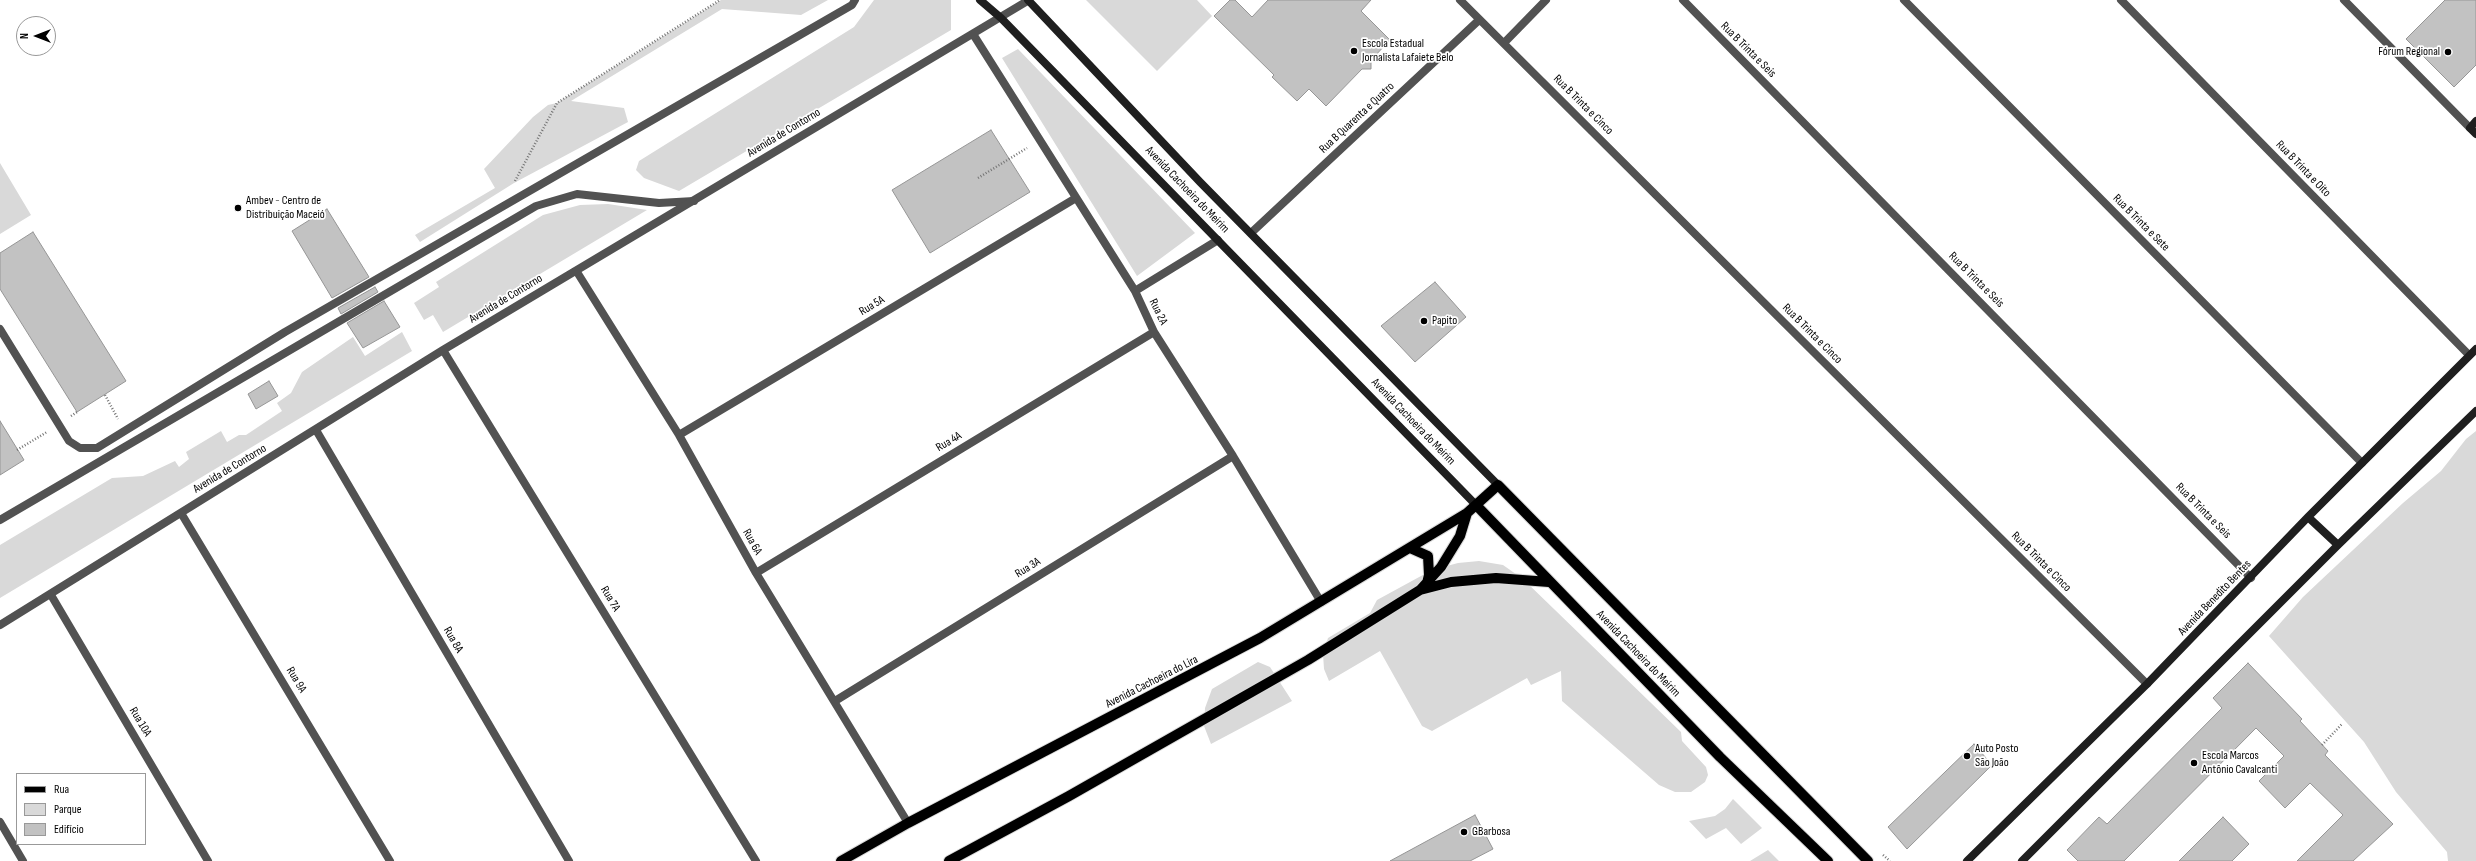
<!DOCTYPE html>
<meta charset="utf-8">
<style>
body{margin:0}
#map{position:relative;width:2476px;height:861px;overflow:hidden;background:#fff;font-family:"Sofia Sans Condensed",sans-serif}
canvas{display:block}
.legend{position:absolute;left:16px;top:773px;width:130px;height:72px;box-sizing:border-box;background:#fff;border:1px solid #999;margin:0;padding:5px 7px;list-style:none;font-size:12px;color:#000}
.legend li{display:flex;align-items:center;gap:8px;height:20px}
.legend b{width:20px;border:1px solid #999}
.north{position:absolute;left:16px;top:16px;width:40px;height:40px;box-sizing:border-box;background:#fff;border:1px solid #999;border-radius:50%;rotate:270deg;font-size:11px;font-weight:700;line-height:16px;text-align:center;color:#000}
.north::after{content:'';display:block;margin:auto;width:14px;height:18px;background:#000;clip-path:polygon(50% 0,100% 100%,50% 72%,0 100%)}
</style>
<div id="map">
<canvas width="2476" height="861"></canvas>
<ul class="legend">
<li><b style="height:5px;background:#000"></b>Rua</li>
<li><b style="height:11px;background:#d9d9d9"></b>Parque</li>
<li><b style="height:11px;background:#c2c2c2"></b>Edifício</li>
</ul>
<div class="north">N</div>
</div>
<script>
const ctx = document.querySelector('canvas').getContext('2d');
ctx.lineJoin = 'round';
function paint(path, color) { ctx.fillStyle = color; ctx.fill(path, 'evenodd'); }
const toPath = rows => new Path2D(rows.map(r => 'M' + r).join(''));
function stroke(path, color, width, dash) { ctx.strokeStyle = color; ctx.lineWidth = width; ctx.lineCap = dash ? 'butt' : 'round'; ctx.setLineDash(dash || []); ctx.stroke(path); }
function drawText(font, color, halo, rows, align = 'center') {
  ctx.font = font + ' "Sofia Sans Condensed",sans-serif'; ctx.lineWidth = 3.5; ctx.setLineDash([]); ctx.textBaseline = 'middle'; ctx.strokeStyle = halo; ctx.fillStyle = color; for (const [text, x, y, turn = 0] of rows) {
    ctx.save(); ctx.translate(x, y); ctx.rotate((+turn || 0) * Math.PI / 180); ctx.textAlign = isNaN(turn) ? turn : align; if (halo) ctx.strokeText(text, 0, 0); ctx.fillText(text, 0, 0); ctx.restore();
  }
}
paint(toPath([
 [721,0,828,0,801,15,722,9,571,101,624,108,628,122,514,183,420,242,415,235,495,188,484,169,533,117,548,105,557,103],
 [874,0,951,0,951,30,679,191,644,178,636,170,639,161,854,27],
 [1086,0,1197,0,1212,16,1157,71],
 [1018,49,1195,233,1137,276,1002,58],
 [0,163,31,215,0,234],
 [608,204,647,210,443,332,433,315,424,320,414,303,439,287,436,282,543,215,580,205],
 [402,332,412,351,0,598,0,545,112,478,143,476,175,461,179,467,189,459,186,452,221,431,227,442,239,435,246,435,282,411,277,403,291,393,302,372,353,337,365,356],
 [2476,431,2476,861,2448,861,2447,852,2396,792,2364,742,2269,636,2303,597,2403,503,2441,471,2466,439],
 [1479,561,1503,565,1523,579,1681,732,1682,741,1706,767,1708,775,1705,782,1691,792,1675,792,1659,785,1562,701,1561,671,1531,685,1527,678,1432,731,1422,726,1380,651,1329,681,1324,669,1323,654,1328,638,1370,613,1377,600,1432,570,1458,563],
 [1258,662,1270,667,1292,701,1211,744,1204,726,1205,708,1212,689],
 [1733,799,1762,828,1741,844,1726,828,1706,839,1689,821,1715,816,1725,809],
 [1768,850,1779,861,1750,861]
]), '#d9d9d9');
const building = toPath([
 [1230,0,1235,0,1252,17,1268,0,1371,0,1361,11,1390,40,1371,60,1371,69,1362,69,1326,106,1309,89,1297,101,1272,77,1274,75,1214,16,1230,0],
 [2445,0,2476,0,2476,65,2454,87,2406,39,2445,0],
 [991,130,1030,192,930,253,892,190,991,130],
 [327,209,369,277,332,298,292,231,327,209],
 [33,232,126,381,77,412,0,289,0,253,33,232],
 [1435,282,1466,317,1415,362,1381,326,1435,282],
 [375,287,378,292,341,314,338,308,375,287],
 [384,301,400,327,363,348,347,323,384,301],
 [269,381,278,396,256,409,248,394,269,381],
 [0,421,24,460,0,475,0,421],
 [2248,663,2302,719,2300,721,2328,751,2325,755,2393,824,2353,861,2297,861,2343,815,2310,783,2285,808,2259,781,2284,756,2256,728,2124,861,2078,861,2067,850,2099,817,2107,824,2222,708,2213,698,2248,663],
 [1974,744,1992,765,1907,849,1888,827,1974,744],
 [1475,815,1493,849,1470,861,1390,861,1475,815],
 [2223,817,2249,844,2232,861,2179,861,2223,817]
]);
paint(building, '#c2c2c2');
stroke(building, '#969696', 1);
const primary = toPath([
 [1476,505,1720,757,1828,861],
 [1410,548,1428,556,1429,575,1427,583],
 [1420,590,1451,582,1496,578,1549,582],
 [841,861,908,823,1260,638,1467,513,1498,485,1868,861],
 [949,861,1069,796,1308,660,1420,590,1441,567,1460,536,1467,513]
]);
stroke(primary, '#dbdbdb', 12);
stroke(toPath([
 [978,178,1027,148],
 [515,181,557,103,720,0],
 [105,395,118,419],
 [71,416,77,412],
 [17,450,47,432],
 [2322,745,2342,724],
 [1883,855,1890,861]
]), '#747474', 2.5, [1, 2]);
stroke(toPath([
 [0,329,69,441,80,448,97,448,285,332,852,5,855,0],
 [0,520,536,206,577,194,659,203,694,201]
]), '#525252', 8);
stroke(toPath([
 [1460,0,2147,684],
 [1683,0,2251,578],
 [1904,0,2362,463],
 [2121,0,2469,355],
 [2344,0,2470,128],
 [973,34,1135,291,1154,332,1233,456,1321,602],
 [1504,43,1546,0],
 [1251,233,1479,20],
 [577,272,679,435,756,573,908,823],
 [1135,291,1218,240],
 [443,350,756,861],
 [316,430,569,861],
 [679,435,1076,198],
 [181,513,390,861],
 [756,573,1154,332],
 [51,595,208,861],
 [0,625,443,350,1029,0],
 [835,701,1233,456],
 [0,822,23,861]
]), '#525252', 8);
stroke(toPath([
 [980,0,1001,18,1476,505],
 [1028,0,1200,182,1498,485],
 [2476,121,2470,128,2476,134],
 [2308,517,2338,545],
 [1967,861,2147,684,2308,517,2476,349],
 [2022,861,2338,545,2476,411]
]), '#1f1f1f', 8);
stroke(primary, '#000', 10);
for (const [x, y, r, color] of [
 [1354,51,4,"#000"],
 [2448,52,4,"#000"],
 [238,208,4,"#000"],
 [1424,321,4,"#000"],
 [1967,756,4,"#000"],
 [2194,763,4,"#000"],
 [1464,832,4,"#000"]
]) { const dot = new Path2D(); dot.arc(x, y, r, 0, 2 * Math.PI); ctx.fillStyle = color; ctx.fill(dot); stroke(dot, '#fff', 1.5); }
drawText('12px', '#000', '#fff', [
 ["Escola Estadual",1362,44],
 ["Jornalista Lafaiete Belo",1362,58],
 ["Fórum Regional",2440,52,"right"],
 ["Ambev - Centro de",246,201],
 ["Distribuição Maceió",246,215],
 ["Papito",1432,321],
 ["Auto Posto",1975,749],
 ["São João",1975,763],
 ["Escola Marcos",2202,756],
 ["Antônio Cavalcanti",2202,770],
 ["GBarbosa",1472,832]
], 'left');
drawText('12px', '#000', '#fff', [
 ["Rua B Trinta e Seis",1748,50,45],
 ["Rua B Trinta e Cinco",1583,105,45],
 ["Rua B Quarenta e Quatro",1357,118,-43],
 ["Avenida de Contorno",784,133,-31],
 ["Rua B Trinta e Oito",2303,169,46],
 ["Avenida Cachoeira do Meirim",1187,190,46],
 ["Rua B Trinta e Sete",2141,223,45],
 ["Rua B Trinta e Seis",1976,280,45],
 ["Avenida de Contorno",506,299,-31],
 ["Rua 5A",872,306,-31],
 ["Rua 2A",1158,312,64],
 ["Rua B Trinta e Cinco",1812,334,45],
 ["Avenida Cachoeira do Meirim",1413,422,46],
 ["Rua 4A",949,442,-31],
 ["Avenida de Contorno",230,469,-31],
 ["Rua B Trinta e Seis",2203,511,45],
 ["Rua 6A",752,542,61],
 ["Rua B Trinta e Cinco",2041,562,45],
 ["Rua 3A",1028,568,-32],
 ["Avenida Benedito Bentes",2215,598,-46],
 ["Rua 7A",610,599,59],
 ["Rua 8A",453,640,60],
 ["Avenida Cachoeira do Meirim",1638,654,46],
 ["Rua 9A",296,680,59],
 ["Avenida Cachoeira do Lira",1152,682,-27],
 ["Rua 10A",140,722,59]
]);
</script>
